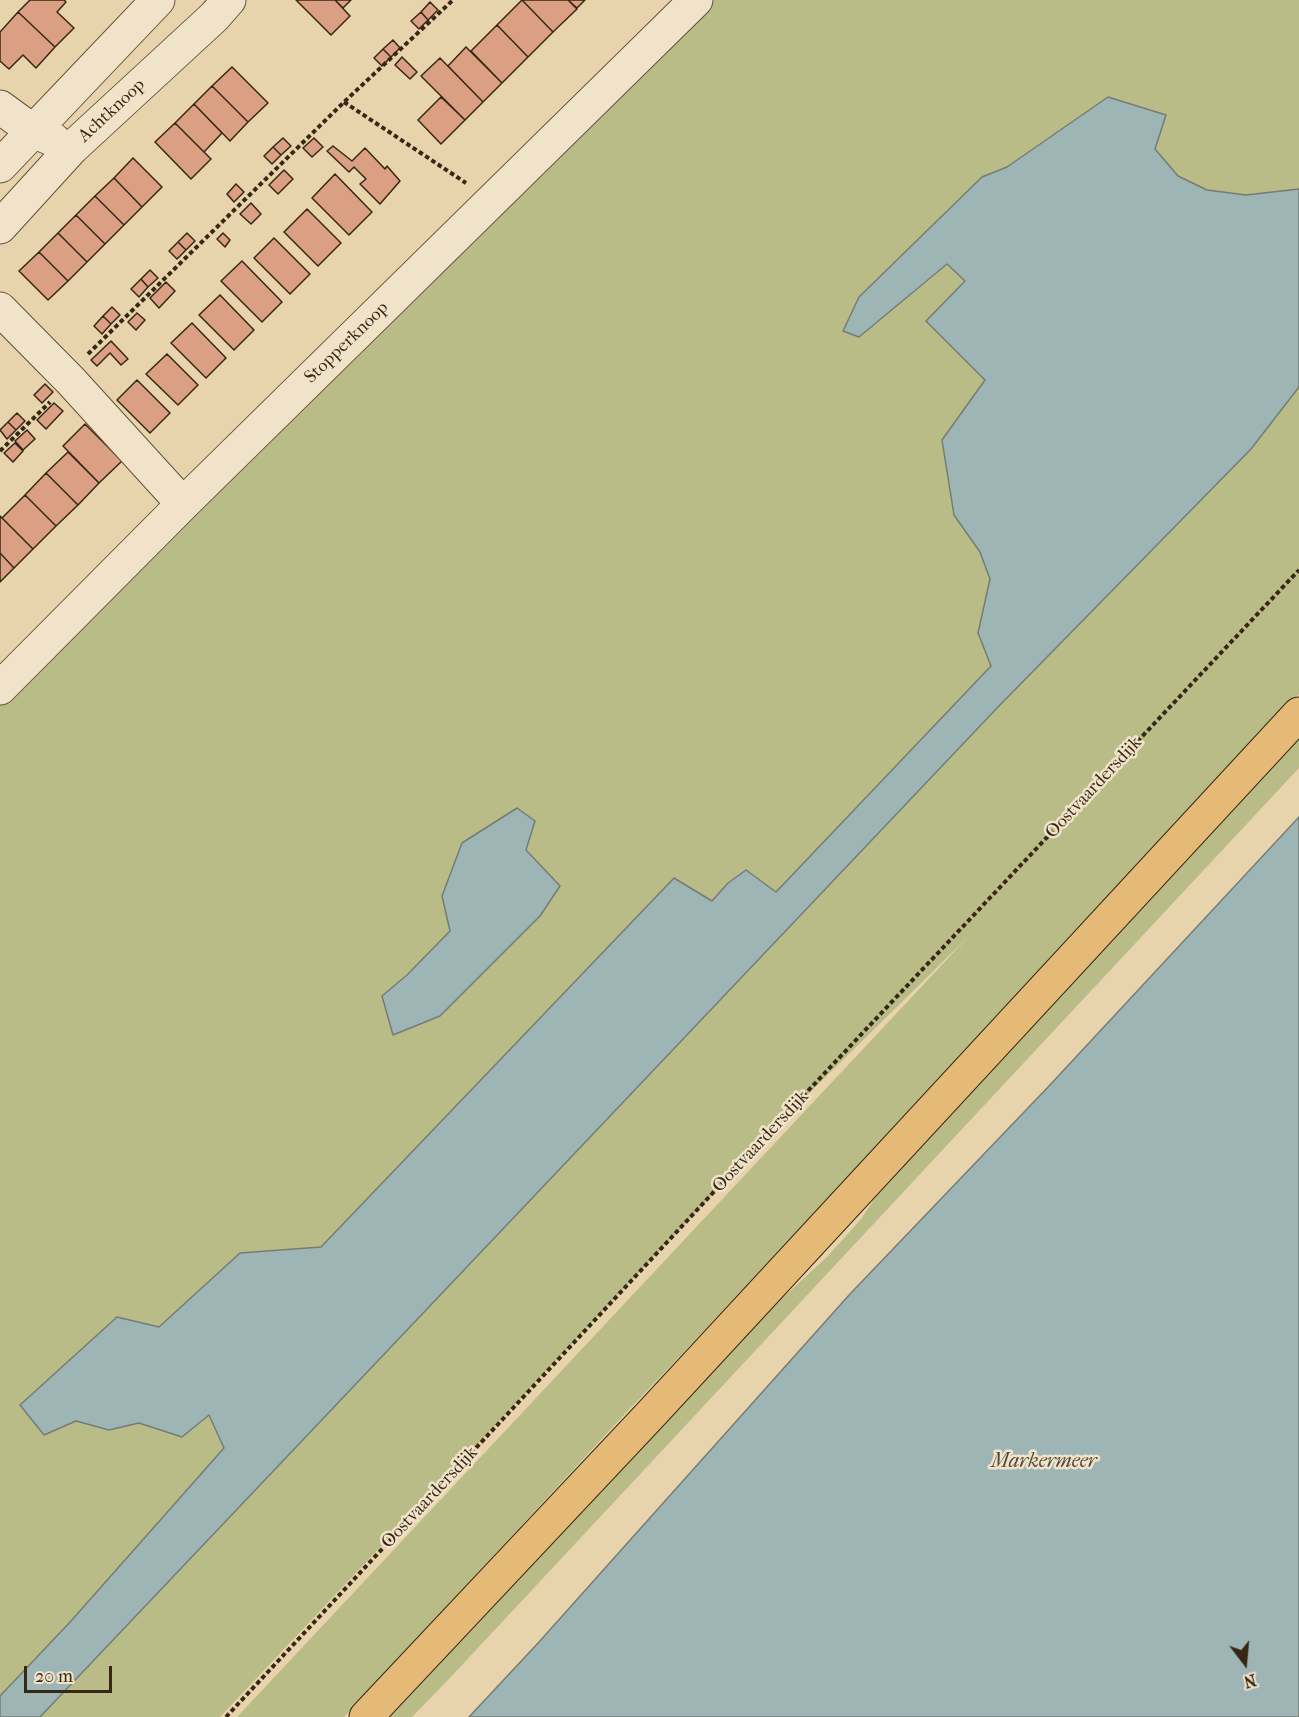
<!DOCTYPE html>
<style>
body{margin:0}
#map{position:relative;width:1299px;height:1717px;overflow:hidden;background:#e8d4ac;font-family:"IM FELL French Canon",serif}
canvas{display:block}
.north{position:absolute;left:1215px;top:1633px;width:60px;height:60px;-webkit-text-stroke:4px #f0e3c9;paint-order:stroke;rotate:164deg;font-size:16px;font-weight:700;line-height:24px;text-align:center;color:#372714}
.north::after{content:'';display:block;margin:auto;width:21px;height:27px;background:#372714;clip-path:polygon(50% 0,100% 100%,50% 72%,0 100%)}
.scale{position:absolute;left:24px;top:1666px;width:88px;height:27px;box-sizing:border-box;border:3px solid #372714;border-top:0;padding-left:8px;font-size:18px;line-height:21px;white-space:nowrap;color:#372714;-webkit-text-stroke:4px #f0e3c9;paint-order:stroke}
</style>
<div id="map">
<canvas width="1299" height="1717"></canvas>
<div class="north">N</div>
<div class="scale">20 m</div>
</div>
<script>
const ctx = document.querySelector('canvas').getContext('2d');
ctx.lineJoin = 'round';
function paint(path, color) { ctx.fillStyle = color; ctx.fill(path, 'evenodd'); }
const toPath = rows => new Path2D(rows.map(r => 'M' + r).join(''));
function stroke(path, color, width, dash) { ctx.strokeStyle = color; ctx.lineWidth = width; ctx.lineCap = dash ? 'butt' : 'round'; ctx.setLineDash(dash || []); ctx.stroke(path); }
function drawText(font, color, halo, rows, align = 'center') {
  ctx.font = font + ' "IM FELL French Canon",serif'; ctx.lineWidth = 5; ctx.setLineDash([]); ctx.textBaseline = 'middle'; ctx.strokeStyle = halo; ctx.fillStyle = color; for (const [text, x, y, turn = 0] of rows) {
    ctx.save(); ctx.translate(x, y); ctx.rotate((+turn || 0) * Math.PI / 180); ctx.textAlign = isNaN(turn) ? turn : align; if (halo) ctx.strokeText(text, 0, 0); ctx.fillText(text, 0, 0); ctx.restore();
  }
}
paint(toPath([
 [704,0,1299,0,1299,189,1246,195,1207,190,1178,176,1108,97,1007,167,982,177,859,337,948,264,966,281,926,321,985,380,942,440,954,515,980,552,990,580,978,633,992,666,776,892,728,883,712,901,674,878,321,1247,240,1253,44,1434,75,1421,109,1430,139,1423,182,1437,209,1414,224,1448,71,1621,0,1696,0,703],
 [1299,387,1299,694,684,1352,623,1416,344,1717,237,1717,968,937,796,1106,220,1717,40,1717,998,707,1251,449],
 [1299,739,1299,768,448,1680,412,1717,381,1717,716,1359,827,1257,861,1219,888,1178]
]), '#babc87');
const water = toPath([
 [1108,97,1166,115,1155,149,1178,176,1207,190,1246,195,1299,189,1299,387,1251,449,998,707,40,1717,0,1717,0,1696,71,1621,224,1448,209,1415,182,1437,139,1423,109,1430,76,1421,44,1435,20,1405,117,1317,159,1327,240,1253,321,1247,674,878,712,901,728,883,746,870,776,892,991,666,978,633,990,579,980,552,954,515,942,440,985,380,926,321,965,281,947,264,859,337,843,331,859,297,982,177,1007,167,1108,97],
 [517,808,535,821,526,850,560,886,540,916,440,1016,393,1035,382,996,407,975,450,931,442,896,462,843,517,808],
 [1299,817,1299,1717,469,1717,539,1642,850,1294,1049,1086,1299,817]
]);
paint(water, '#9eb5b6');
stroke(water, '#757c75', 1.5);
const building = toPath([
 [30,0,64,0,66,2,57,12,74,28,55,47,18,12,30,0],
 [296,0,335,0,350,16,331,35,296,0],
 [335,0,351,0,343,8,335,0],
 [522,0,568,0,577,9,553,32,522,0],
 [522,0,553,32,528,57,497,25,522,0],
 [568,0,585,0,577,8,568,0],
 [430,2,438,10,428,20,421,12,430,2],
 [18,12,55,47,36,68,23,55,9,69,0,61,0,32,18,12],
 [421,12,428,20,419,29,411,21,421,12],
 [497,25,528,57,502,83,471,51,497,25],
 [393,40,400,48,391,57,383,49,393,40],
 [466,47,502,83,483,102,448,66,466,47],
 [383,49,391,57,382,66,374,58,383,49],
 [402,57,417,72,410,79,395,65,402,57],
 [440,58,483,102,465,120,421,76,440,58],
 [232,67,268,103,248,122,212,86,232,67],
 [212,86,248,122,230,141,194,104,212,86],
 [441,97,465,120,441,144,418,120,441,97],
 [194,104,222,133,204,152,175,123,194,104],
 [175,123,211,159,191,179,155,142,175,123],
 [283,138,291,146,281,155,273,147,283,138],
 [314,138,323,147,312,157,303,148,314,138],
 [333,146,352,161,365,148,385,169,387,166,400,181,380,204,360,184,366,179,354,167,349,172,327,151,333,146],
 [273,147,281,155,272,164,264,156,273,147],
 [133,158,162,187,142,207,114,178,133,158],
 [284,170,293,179,278,194,269,185,284,170],
 [335,174,372,212,349,235,312,198,335,174],
 [114,178,142,207,124,225,95,196,114,178],
 [236,184,244,192,234,202,227,194,236,184],
 [95,196,124,225,105,244,76,215,95,196],
 [251,203,261,214,251,224,240,214,251,203],
 [307,209,341,243,318,266,284,232,307,209],
 [76,215,105,244,87,262,58,233,76,215],
 [58,233,87,262,68,281,39,252,58,233],
 [187,233,195,241,186,250,178,242,187,233],
 [223,233,230,240,225,247,217,239,223,233],
 [274,238,310,274,290,294,254,258,274,238],
 [178,242,186,250,177,259,169,251,178,242],
 [39,252,68,281,48,300,19,271,39,252],
 [242,261,282,302,262,322,221,281,242,261],
 [150,270,158,278,148,287,141,279,150,270],
 [141,279,148,287,139,297,131,289,141,279],
 [166,282,175,291,159,308,150,298,166,282],
 [220,295,254,330,234,350,199,315,220,295],
 [112,307,120,315,111,324,103,316,112,307],
 [137,313,145,320,136,330,128,322,137,313],
 [103,316,111,324,102,334,94,326,103,316],
 [192,323,226,358,206,378,171,343,192,323],
 [111,341,128,359,121,365,110,353,97,366,91,360,111,341],
 [167,354,198,385,178,405,146,374,167,354],
 [137,380,170,413,150,433,117,400,137,380],
 [45,384,53,392,42,403,34,395,45,384],
 [54,403,63,411,46,429,37,420,54,403],
 [17,413,25,421,16,430,8,422,17,413],
 [8,422,16,430,7,439,0,430,8,422],
 [85,424,122,461,99,483,63,446,85,424],
 [27,430,35,439,23,450,15,441,27,430],
 [15,443,23,451,13,462,4,453,15,443],
 [68,452,99,483,78,505,46,473,68,452],
 [46,473,78,505,56,526,25,495,46,473],
 [25,495,56,526,33,549,2,518,25,495],
 [0,516,33,549,14,568,0,553,0,516],
 [0,553,14,568,0,582,0,553]
]);
paint(building, '#db9f84');
stroke(building, '#372714', 1.5);
const minor = toPath([
 [0,107,33,131,54,140],
 [0,166,158,0],
 [0,227,72,148,214,17,229,0],
 [0,309,71,381,183,504],
 [0,688,183,504,696,0]
]);
const major = toPath([
 [366,1717,652,1413,1299,714]
]);
stroke(minor, '#63523a', 35);
stroke(major, '#372714', 35);
stroke(toPath([
 [344,102,466,183],
 [88,354,344,102,453,0],
 [0,451,50,402],
 [226,1717,789,1111,1299,570]
]), '#372714', 4, [4.5, 3]);
stroke(minor, '#f0e3c9', 33);
stroke(major, '#e4ba76', 33);
drawText('18px', '#372714', '#f0e3c9', [
 ["Achtknoop",112,111,-43],
 ["Stopperknoop",347,343,-44],
 ["Oostvaardersdijk",1094,788,-47],
 ["Oostvaardersdijk",761,1142,-47],
 ["Oostvaardersdijk",430,1498,-47]
]);
drawText('italic 20px', '#514a3c', '#f0e3c9', [
 ["Markermeer",1044,1462]
]);
</script>
